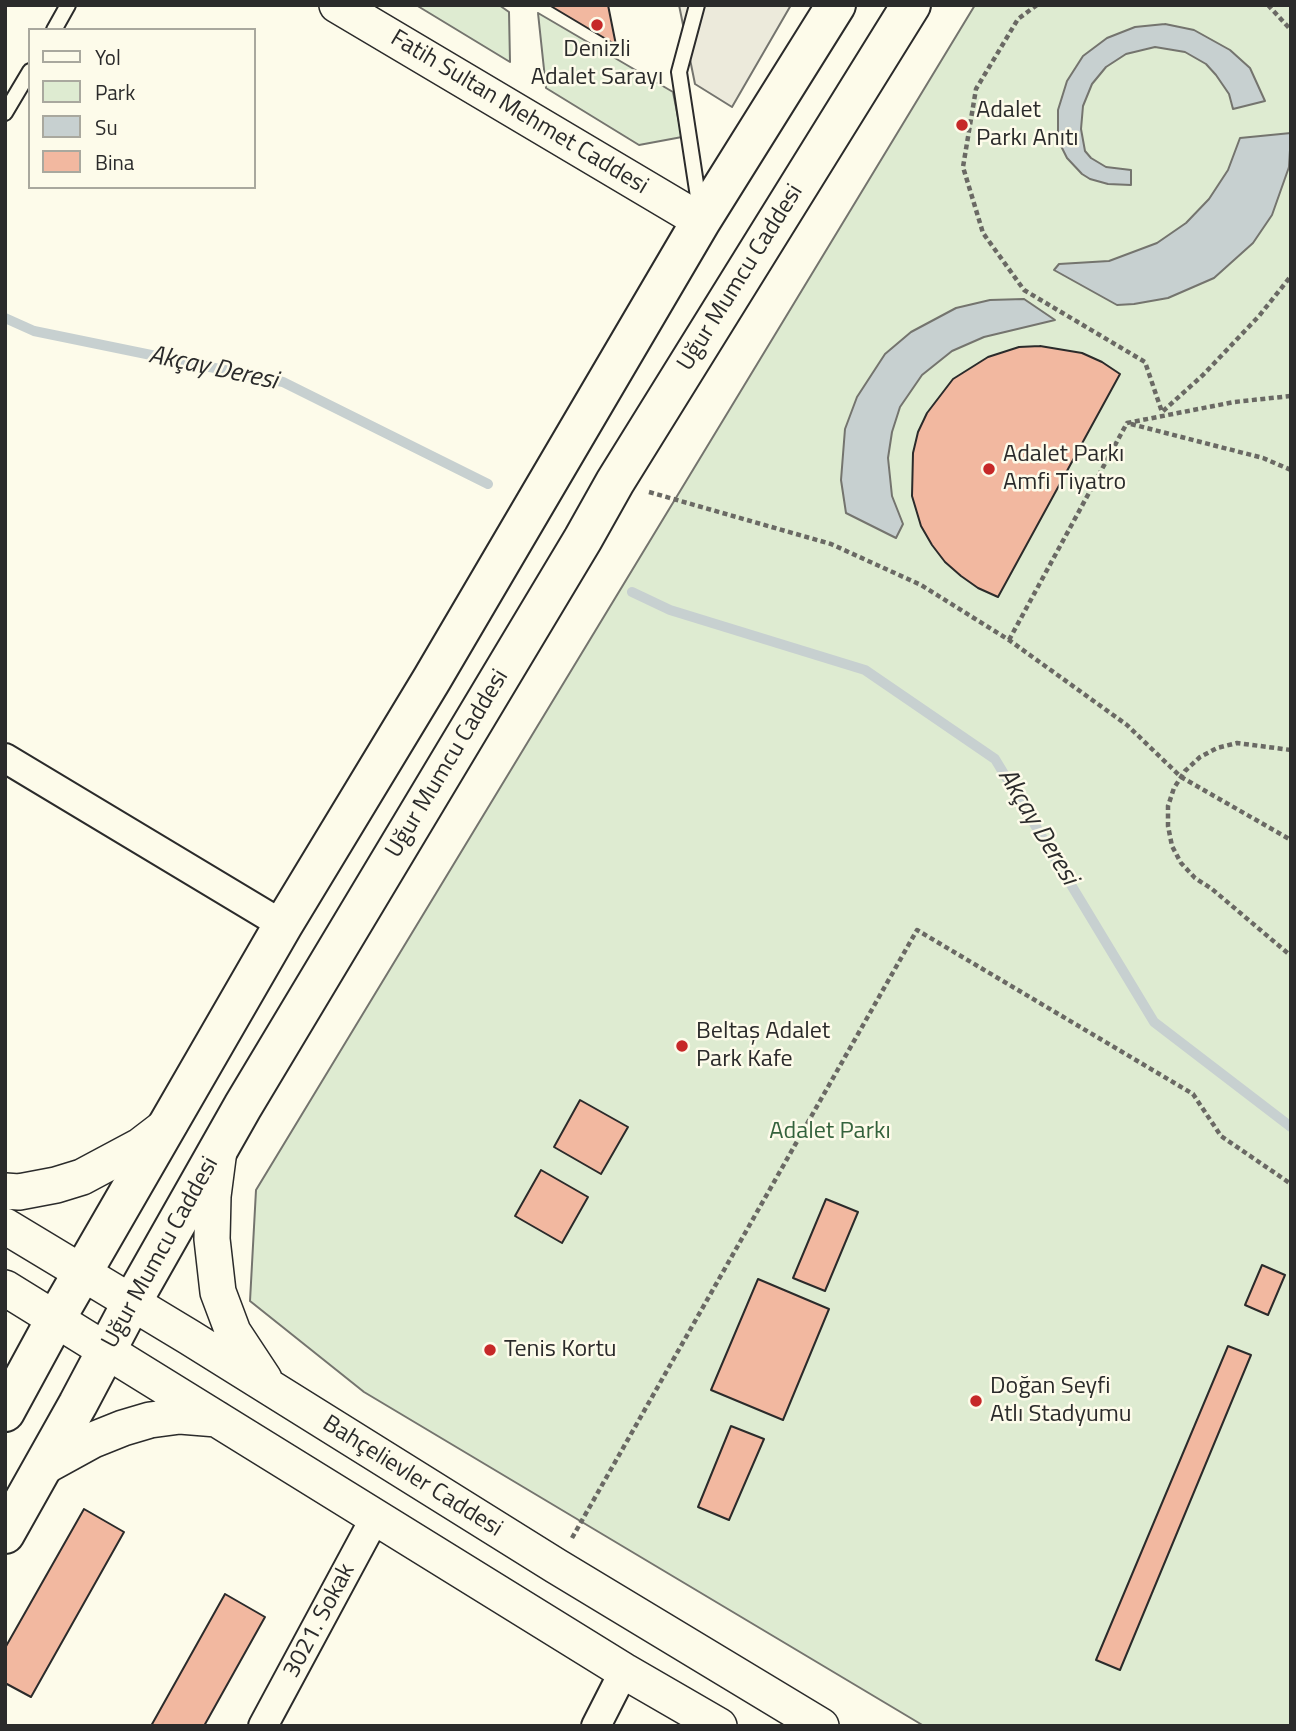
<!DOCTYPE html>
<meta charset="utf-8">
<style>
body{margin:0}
#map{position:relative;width:1296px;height:1731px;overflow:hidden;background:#fdfbea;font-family:"Titillium Web",sans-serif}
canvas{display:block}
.frame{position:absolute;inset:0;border:7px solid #2b2b2b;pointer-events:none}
.legend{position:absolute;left:28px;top:28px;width:228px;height:161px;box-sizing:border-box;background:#fdfbea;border:2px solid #a9a89e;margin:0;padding:9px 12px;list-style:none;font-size:21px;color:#2b2b2b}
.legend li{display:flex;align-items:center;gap:14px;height:35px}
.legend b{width:35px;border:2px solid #a9a89e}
</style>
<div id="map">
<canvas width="1296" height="1731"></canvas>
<div class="frame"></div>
<ul class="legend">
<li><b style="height:9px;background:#fdfbea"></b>Yol</li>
<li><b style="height:19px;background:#deebd1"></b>Park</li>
<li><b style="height:19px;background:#c7d0d0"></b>Su</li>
<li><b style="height:19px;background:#f2b8a0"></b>Bina</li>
</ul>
</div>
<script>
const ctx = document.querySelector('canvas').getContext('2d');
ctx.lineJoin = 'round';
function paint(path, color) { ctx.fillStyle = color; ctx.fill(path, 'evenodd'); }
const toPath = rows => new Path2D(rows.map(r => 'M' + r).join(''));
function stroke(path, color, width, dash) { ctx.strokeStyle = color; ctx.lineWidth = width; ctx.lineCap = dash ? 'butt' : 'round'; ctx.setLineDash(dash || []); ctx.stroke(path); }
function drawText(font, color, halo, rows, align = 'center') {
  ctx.font = font + ' "Titillium Web",sans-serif'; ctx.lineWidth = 5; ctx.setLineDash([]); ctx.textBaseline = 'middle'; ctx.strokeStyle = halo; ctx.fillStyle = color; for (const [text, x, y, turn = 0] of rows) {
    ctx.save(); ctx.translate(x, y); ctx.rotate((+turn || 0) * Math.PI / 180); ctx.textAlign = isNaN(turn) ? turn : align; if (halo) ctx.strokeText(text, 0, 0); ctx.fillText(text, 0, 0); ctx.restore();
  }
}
const green = toPath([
 [416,5,499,5,509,12,510,62,416,5],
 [975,5,1291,5,1291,1726,924,1726,364,1392,250,1301,256,1190,975,5],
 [538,13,673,92,682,137,639,145,546,88,538,13]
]);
paint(green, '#deebd1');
stroke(green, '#74746e', 2);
const parking = toPath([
 [679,5,791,5,732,107,695,84,679,5]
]);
paint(parking, '#eceadb');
stroke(parking, '#74746e', 2);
const water = toPath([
 [1165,24,1194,30,1230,50,1250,68,1265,101,1233,109,1229,94,1216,75,1206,64,1185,52,1155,47,1126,54,1106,67,1092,84,1083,106,1081,129,1085,151,1091,158,1106,167,1131,170,1131,185,1108,184,1090,179,1082,174,1067,158,1058,140,1058,110,1067,81,1083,56,1107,38,1135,27,1165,24],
 [1291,133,1289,167,1272,215,1253,243,1214,278,1168,298,1134,304,1117,305,1054,270,1059,264,1109,261,1157,243,1186,223,1209,199,1228,170,1240,138,1291,133],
 [1024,299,1055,320,984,337,952,351,922,375,900,407,892,432,888,458,892,496,903,524,896,538,846,513,841,480,845,429,857,397,885,354,911,332,956,308,990,300,1024,299]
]);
paint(water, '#c7d0d0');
stroke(water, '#74746e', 2);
stroke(toPath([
 [5,318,34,331,283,382,488,484],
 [632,592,670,610,865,670,995,759,1154,1022,1291,1127]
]), '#c7d0d0', 10);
const building = toPath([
 [549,5,608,5,616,45,549,5],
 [1040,346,1082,353,1102,362,1120,374,998,597,978,588,961,576,945,562,932,545,921,526,912,496,913,453,918,432,927,413,953,379,988,357,1019,347,1040,346],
 [580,1100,628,1127,601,1174,554,1147,580,1100],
 [541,1170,588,1197,562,1243,515,1216,541,1170],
 [826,1199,858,1212,825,1291,793,1278,826,1199],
 [1262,1265,1285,1275,1268,1315,1245,1305,1262,1265],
 [758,1279,829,1309,783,1420,711,1390,758,1279],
 [1228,1346,1251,1355,1120,1670,1096,1660,1228,1346],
 [731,1426,764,1439,729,1520,698,1507,731,1426],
 [84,1509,124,1532,31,1697,5,1683,5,1648,84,1509],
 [225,1594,265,1617,204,1726,151,1726,225,1594]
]);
paint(building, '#f2b8a0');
stroke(building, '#2b2b2b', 2);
const service = toPath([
 [697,5,679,72,700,210],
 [54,30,68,5],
 [5,113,30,71]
]);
const minor = toPath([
 [5,758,283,925],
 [263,1726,376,1516],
 [596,1726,624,1671]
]);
const tertiary = toPath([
 [337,5,701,221],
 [219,1150,213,1196,212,1239,218,1292,233,1332,264,1379],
 [5,1191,19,1192,56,1185,82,1177,140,1146,170,1123],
 [5,1226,189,1337,556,1566,821,1726],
 [5,1288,624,1671,719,1726],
 [42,1468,93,1440,123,1428,150,1420,180,1416,217,1419]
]);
const primary = toPath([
 [5,1412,55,1320,283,925,432,679,701,221,836,5],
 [5,1534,78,1404,132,1302,243,1106,583,539,615,482,911,5]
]);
stroke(service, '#2b2b2b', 18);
stroke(minor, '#2b2b2b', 32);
stroke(tertiary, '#2b2b2b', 38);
stroke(primary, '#2b2b2b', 42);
stroke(toPath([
 [1037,5,1018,19,976,89,963,167,983,233,1024,290,1145,362,1162,412,1203,375,1259,316,1291,276],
 [1268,5,1291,30],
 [1131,424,1263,458,1291,470],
 [649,492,831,544,921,585,1009,640,1127,725,1181,777,1291,840],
 [1009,640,1127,423,1234,402,1291,396],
 [1291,750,1237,743,1217,748,1200,757,1185,771,1174,788,1168,806,1168,826,1172,846,1181,863,1195,878,1212,889,1291,956],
 [572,1538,917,930,1193,1094,1221,1136,1291,1184]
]), '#6a6964', 4.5, [5, 3.5]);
stroke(service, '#fdfbea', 14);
stroke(minor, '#fdfbea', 28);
stroke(tertiary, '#fdfbea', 35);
stroke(primary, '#fdfbea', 38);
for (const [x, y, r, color] of [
 [597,25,7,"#c62828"],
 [962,125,7,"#c62828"],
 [989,469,7,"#c62828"],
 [682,1046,7,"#c62828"],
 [490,1350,7,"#c62828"],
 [976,1401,7,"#c62828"]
]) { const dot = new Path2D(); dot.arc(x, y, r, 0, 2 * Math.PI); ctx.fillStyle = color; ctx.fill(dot); stroke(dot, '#fdfbea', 2.5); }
drawText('24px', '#2b2b2b', '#fdfbea', [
 ["Denizli",597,50,"center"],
 ["Adalet Sarayı",597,78,"center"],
 ["Adalet",976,111],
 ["Parkı Anıtı",976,139],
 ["Adalet Parkı",1003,455],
 ["Amfi Tiyatro",1003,483],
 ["Beltaş Adalet",696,1032],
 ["Park Kafe",696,1060],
 ["Tenis Kortu",504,1350],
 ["Doğan Seyfi",990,1387],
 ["Atlı Stadyumu",990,1415]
], 'left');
drawText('24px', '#2b2b2b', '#fdfbea', [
 ["Fatih Sultan Mehmet Caddesi",519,113,31],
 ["Uğur Mumcu Caddesi",741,278,-58],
 ["Uğur Mumcu Caddesi",448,764,-59],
 ["Uğur Mumcu Caddesi",161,1253,-61],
 ["Bahçelievler Caddesi",412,1477,32],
 ["3021. Sokak",320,1621,-62]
]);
drawText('24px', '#34623c', '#fdfbea', [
 ["Adalet Parkı",830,1132]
]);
drawText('italic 26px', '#2b2b2b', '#fdfbea', [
 ["Akçay Deresi",213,369,12],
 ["Akçay Deresi",1037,827,59]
]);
</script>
